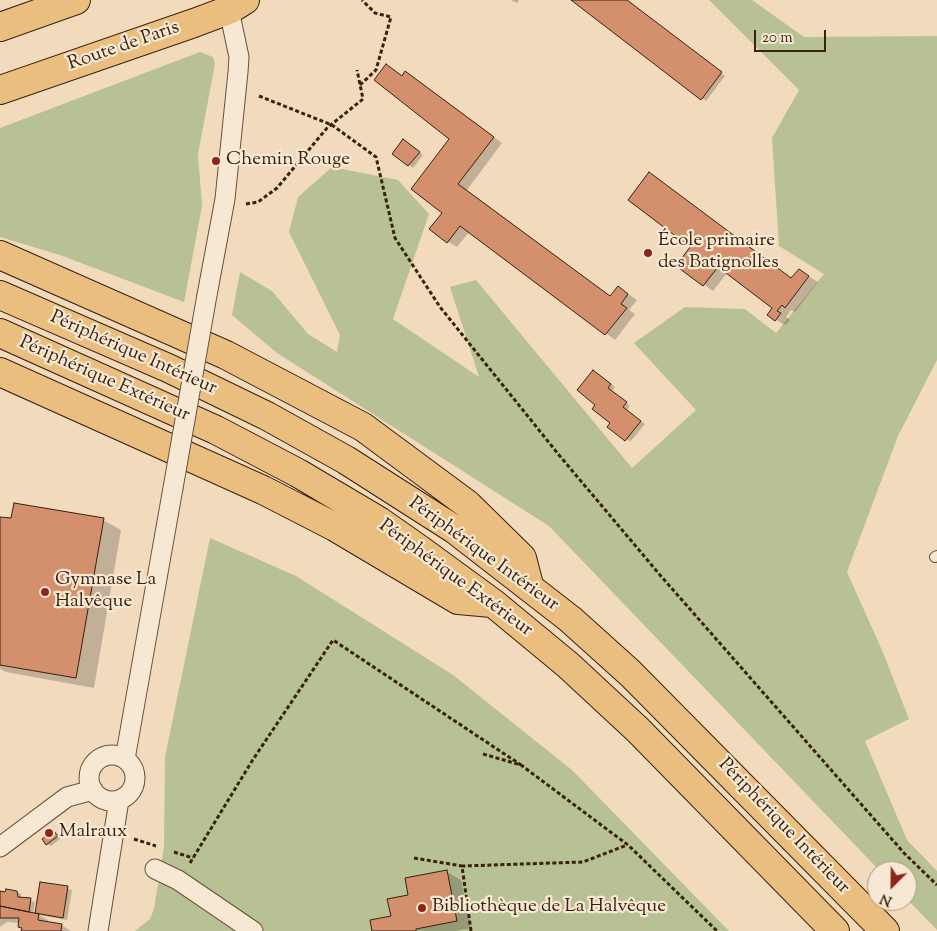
<!DOCTYPE html>
<meta charset="utf-8">
<style>
body{margin:0}
#map{position:relative;width:937px;height:931px;overflow:hidden;background:#f2dbbd;font-family:"Sorts Mill Goudy",serif}
canvas{display:block}
.north{position:absolute;left:867px;top:861px;width:50px;height:50px;box-sizing:border-box;background:#f7e8d4;border:1px solid #ab9885;border-radius:50%;rotate:203deg;font-size:14px;font-weight:700;line-height:20px;text-align:center;color:#38210f}
.north::after{content:'';display:block;margin:auto;width:18px;height:22px;background:#8f2418;clip-path:polygon(50% 0,100% 100%,50% 72%,0 100%)}
.scale{position:absolute;left:754px;top:30px;width:72px;height:22px;box-sizing:border-box;border:2px solid #38210f;border-top:0;padding-left:6px;font-size:15px;line-height:18px;white-space:nowrap;color:#38210f;-webkit-text-stroke:4px #f7e8d4;paint-order:stroke}
</style>
<div id="map">
<canvas width="937" height="931"></canvas>
<div class="north">N</div>
<div class="scale">20 m</div>
</div>
<script>
const ctx = document.querySelector('canvas').getContext('2d');
ctx.lineJoin = 'round';
function paint(path, color) { ctx.fillStyle = color; ctx.fill(path, 'evenodd'); }
const toPath = rows => new Path2D(rows.map(r => 'M' + r).join(''));
function stroke(path, color, width, dash) { ctx.strokeStyle = color; ctx.lineWidth = width; ctx.lineCap = dash ? 'butt' : 'round'; ctx.setLineDash(dash || []); ctx.stroke(path); }
function drawText(font, color, halo, rows, align = 'center') {
  ctx.font = font + ' "Sorts Mill Goudy",serif'; ctx.lineWidth = 4.5; ctx.setLineDash([]); ctx.textBaseline = 'middle'; ctx.strokeStyle = halo; ctx.fillStyle = color; for (const [text, x, y, turn = 0] of rows) {
    ctx.save(); ctx.translate(x, y); ctx.rotate((+turn || 0) * Math.PI / 180); ctx.textAlign = isNaN(turn) ? turn : align; if (halo) ctx.strokeText(text, 0, 0); ctx.fillText(text, 0, 0); ctx.restore();
  }
}
paint(toPath([
 [709,0,752,0,804,37,937,36,937,360,898,436,847,572,882,650,909,719,865,741,907,840,937,871,937,930,907,899,907,871,880,871,549,526,277,353,232,315,240,272,272,291,308,334,337,352,340,335,289,232,298,197,332,167,398,180,429,214,393,319,479,377,450,287,476,280,632,468,696,410,634,343,685,307,745,309,776,333,824,274,779,246,772,138,799,90],
 [200,52,213,57,215,64,198,154,202,206,184,302,60,255,0,237,0,128],
 [210,538,296,576,453,675,572,770,729,931,135,931,150,919,154,909,164,847,165,757]
]), '#b8c193');
paint(toPath([
 [511,0,519,0,517,3],
 [573,0,627,0,725,76,706,101],
 [386,65,403,77,406,73,415,78,502,143,467,190,611,297,618,287,637,300,629,310,635,314,615,340,470,231,457,247,448,242,444,213,451,139],
 [408,143,423,155,413,168,394,154],
 [649,174,792,279,808,276,818,282,795,312,791,310,786,317,790,320,785,325,776,320,774,307,727,273,713,291,678,266,692,247],
 [598,374,615,387,612,391,630,406,627,410,645,424,630,442,597,404],
 [0,518,103,520,121,530,94,688,6,672,0,669],
 [54,832,61,838,51,846,47,844],
 [447,872,461,880,471,928,456,931,373,931],
 [41,883,72,890,67,920,39,915,48,920,47,923,61,925,71,931,22,931,20,923,7,922,0,927,0,892,17,892,21,894,21,899,35,902,33,914,36,914]
]), '#0003');
const building = toPath([
 [571,0,627,0,722,72,701,100,571,0],
 [386,64,402,76,405,71,494,137,458,184,610,296,618,286,628,294,621,304,627,308,605,335,460,226,447,243,429,229,442,213,411,189,449,139,374,80,386,64],
 [403,139,420,152,408,166,392,154,403,139],
 [649,172,791,278,799,269,809,276,785,308,782,305,777,311,781,313,775,321,767,315,772,308,718,267,703,286,676,266,690,247,628,200,649,172],
 [593,370,611,384,608,388,627,402,623,407,641,421,625,441,607,427,610,423,592,409,595,405,577,390,593,370],
 [14,503,104,518,76,678,0,665,0,517,11,518,14,503],
 [53,830,58,836,46,845,42,839,53,830],
 [447,870,457,921,416,929,416,931,372,931,370,920,391,916,387,899,408,895,405,878,447,870],
 [40,882,68,886,63,918,35,913,40,882],
 [6,889,17,891,18,897,31,898,29,912,0,906,0,891,5,892,6,889],
 [0,906,39,914,38,920,62,924,61,931,21,931,22,928,18,927,19,918,0,918,0,906]
]);
paint(building, '#d48f6c');
stroke(building, '#38210f', 1);
const lane = toPath([
 [935,557,937,556]
]);
const street = toPath([
 [207,295,225,199,238,72,239,57,229,10],
 '89 778a23 23 0 1 1 46 0a23 23 0 1 1-46 0Z',
 [125,759,173,488],
 [0,847,67,797,93,790],
 [155,869,178,880,253,931],
 [98,931,119,800]
]);
const primary = toPath([
 [0,27,76,0],
 [0,90,194,23,229,10,245,0]
]);
const highway = toPath([
 [0,255,226,355,363,427,467,504,522,558,529,585],
 [0,295,168,368,267,416,346,460,454,529,570,619,630,673,885,931],
 [0,333,216,430,298,473,379,521,419,549,493,603,568,665,638,730,835,931],
 [0,372,263,490,335,527,458,600,492,603]
]);
stroke(lane, '#66503a', 12);
stroke(street, '#66503a', 21);
stroke(primary, '#38210f', 30);
stroke(highway, '#38210f', 30);
stroke(toPath([
 [360,85,376,70,391,17,375,13,362,0],
 [259,96,332,125,376,157,395,238,440,307,559,455,660,575,904,853,937,885],
 [246,204,258,202,277,188,327,128,363,99,357,70],
 [483,754,521,765,628,845,717,931],
 [134,839,156,846],
 [174,852,193,858],
 [414,858,462,866],
 [190,863,252,761,333,640,521,765],
 [471,931,462,866,583,862,627,845]
]), '#38210f', 3, [4, 2.5]);
stroke(lane, '#f7e8d4', 10);
stroke(street, '#f7e8d4', 19);
stroke(primary, '#e9be7e', 28);
stroke(highway, '#e9be7e', 28);
const streetBridge = toPath([
 [173,488,207,295]
]);
stroke(streetBridge, '#66503a', 21, []);
stroke(streetBridge, '#f7e8d4', 19);
for (const [x, y, r, color] of [
 [216,161,5,"#8f2418"],
 [648,253,5,"#8f2418"],
 [45,592,5,"#8f2418"],
 [49,833,5,"#8f2418"],
 [422,908,5,"#8f2418"]
]) { const dot = new Path2D(); dot.arc(x, y, r, 0, 2 * Math.PI); ctx.fillStyle = color; ctx.fill(dot); stroke(dot, '#f7e8d4', 2); }
drawText('19px', '#38210f', '#f7e8d4', [
 ["Route de Paris",124,47,-19],
 ["Périphérique Intérieur",133,354,24],
 ["Périphérique Extérieur",104,380,24],
 ["Périphérique Intérieur",483,555,36],
 ["Périphérique Extérieur",455,579,36],
 ["Périphérique Intérieur",783,827,46]
]);
drawText('19px', '#38210f', '#f7e8d4', [
 ["Chemin Rouge",226,161],
 ["École primaire",658,242],
 ["des Batignolles",658,264],
 ["Gymnase La",55,581],
 ["Halvêque",55,603],
 ["Malraux",59,833],
 ["Bibliothèque de La Halvêque",432,908]
], 'left');
</script>
